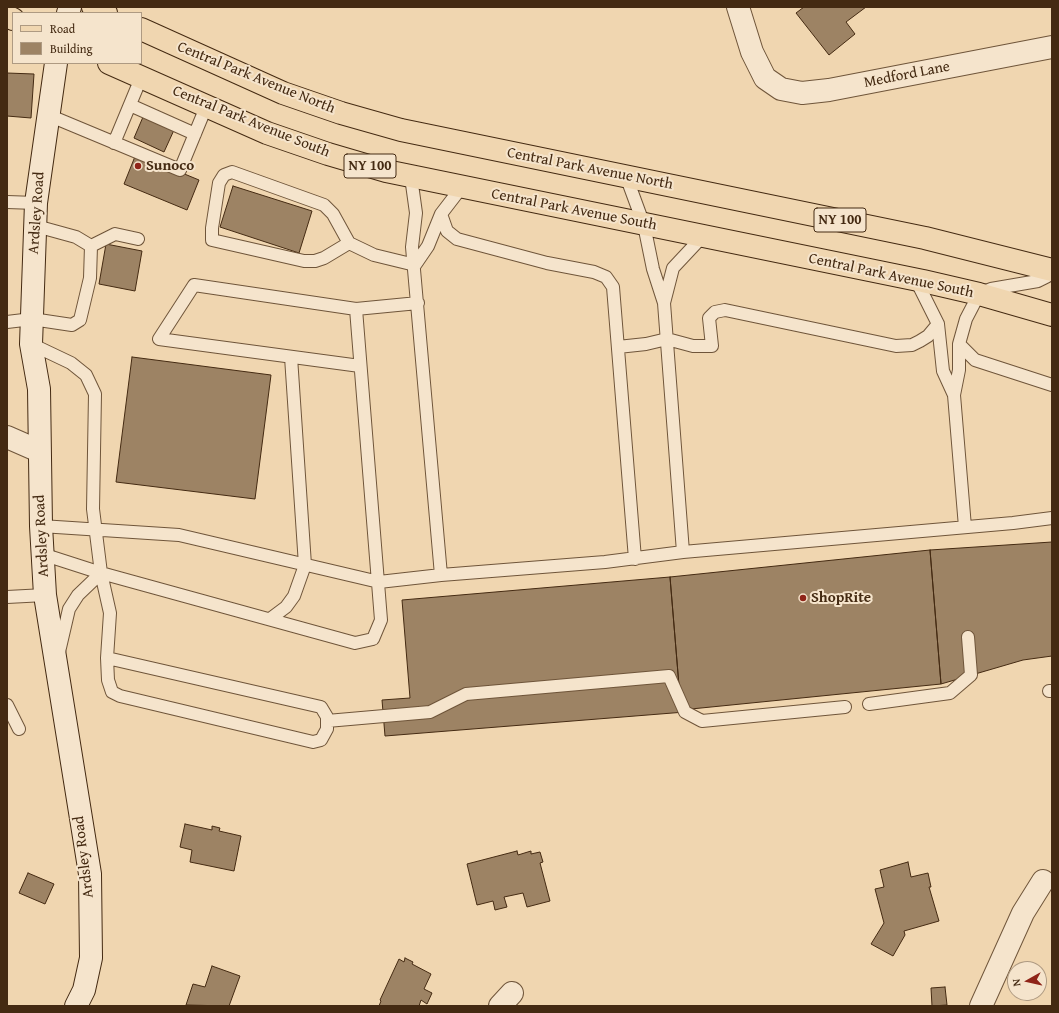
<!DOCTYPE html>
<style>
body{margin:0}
#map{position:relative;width:1059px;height:1013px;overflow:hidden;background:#f0d6b0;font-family:"Gentium Book Plus",serif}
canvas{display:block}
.frame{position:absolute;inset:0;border:8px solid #442a12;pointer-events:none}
.legend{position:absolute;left:12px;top:12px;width:130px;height:52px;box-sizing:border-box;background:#f5e4cc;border:1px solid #ae9a82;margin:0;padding:5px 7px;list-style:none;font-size:12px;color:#442a12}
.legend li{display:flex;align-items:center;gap:8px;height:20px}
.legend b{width:20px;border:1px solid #ae9a82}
.north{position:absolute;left:1007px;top:961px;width:40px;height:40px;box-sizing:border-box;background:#f5e4cc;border:1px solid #ae9a82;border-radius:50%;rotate:262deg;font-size:11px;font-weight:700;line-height:16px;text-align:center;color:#442a12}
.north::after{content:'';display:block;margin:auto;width:14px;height:18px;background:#8f2418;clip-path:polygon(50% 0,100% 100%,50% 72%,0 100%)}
</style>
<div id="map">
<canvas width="1059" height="1013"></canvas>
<div class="frame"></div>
<ul class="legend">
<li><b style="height:5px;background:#f0d6b0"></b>Road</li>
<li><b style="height:11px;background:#9d8364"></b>Building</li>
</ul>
<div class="north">N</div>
</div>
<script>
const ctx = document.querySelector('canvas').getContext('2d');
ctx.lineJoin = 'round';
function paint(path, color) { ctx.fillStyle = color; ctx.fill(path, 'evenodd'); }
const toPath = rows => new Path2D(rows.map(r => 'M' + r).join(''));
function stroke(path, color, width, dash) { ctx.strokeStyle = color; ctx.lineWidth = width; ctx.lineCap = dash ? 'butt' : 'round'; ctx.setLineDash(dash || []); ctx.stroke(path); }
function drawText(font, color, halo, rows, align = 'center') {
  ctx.font = font + ' "Gentium Book Plus",serif'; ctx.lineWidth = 4; ctx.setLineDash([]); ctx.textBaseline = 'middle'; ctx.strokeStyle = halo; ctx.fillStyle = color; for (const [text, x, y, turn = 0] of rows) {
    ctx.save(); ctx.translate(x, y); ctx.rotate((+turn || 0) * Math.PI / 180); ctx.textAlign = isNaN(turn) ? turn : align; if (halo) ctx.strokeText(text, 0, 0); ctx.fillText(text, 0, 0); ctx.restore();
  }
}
const building = toPath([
 [804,7,866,7,846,22,855,34,829,55,796,13,804,7],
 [7,73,34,74,31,118,7,116,7,73],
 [143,117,174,130,164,152,134,138,143,117],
 [136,154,199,180,187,210,124,184,136,154],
 [233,186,312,211,299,253,220,227,233,186],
 [106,244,142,251,135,291,99,284,106,244],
 [132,357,271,375,255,499,116,482,132,357],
 [1052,542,1052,656,1023,660,941,684,930,550,1052,542],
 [930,550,941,684,681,710,670,577,930,550],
 [670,577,681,710,685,712,385,736,382,700,410,698,402,600,670,577],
 [185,824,212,830,212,826,220,828,219,831,241,836,234,871,190,862,192,850,180,847,185,824],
 [517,851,518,855,531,851,531,854,540,852,543,862,540,863,550,901,527,907,523,893,504,897,507,907,495,910,493,901,477,905,467,864,517,851],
 [908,862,911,877,928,873,931,887,929,887,939,921,904,931,905,935,893,956,871,944,884,923,875,889,884,887,880,870,908,862],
 [28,873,54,884,45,904,19,893,28,873],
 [405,958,413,962,412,964,431,974,424,989,432,993,427,1004,421,1000,419,1006,379,1006,381,1001,380,1000,399,959,404,962,405,958],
 [212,966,240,976,229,1006,186,1005,193,984,205,987,212,966],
 [945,987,947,1005,932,1006,931,988,945,987]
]);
paint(building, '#9d8364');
stroke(building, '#442a12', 1);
const lane = toPath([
 [130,105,195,134],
 [48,115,180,170,206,107],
 [114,143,141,78],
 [626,176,644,225,653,269,664,303,683,552],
 [411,177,416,213,412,247,441,575],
 [7,202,36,203],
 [441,214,447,231,457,239,547,263,594,272,606,277,613,287,635,559],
 [349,243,324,258,315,261,304,261,212,240,212,228,219,183,224,175,232,172,324,205,333,214,349,243,374,255,415,265],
 [91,246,115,234,138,239],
 [415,265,428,246,441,214,461,188],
 [916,280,938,324,943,371,954,395],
 [664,303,673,268,703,236],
 [356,309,194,285,159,339,360,366],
 [7,322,32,319,72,325,80,320,90,278,91,246,76,237,36,226],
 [31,344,71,363,86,375,95,394,93,509,101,573,110,613,107,658],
 [959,344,975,360,1052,385],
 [618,347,646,344,667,339,693,346,712,346,709,318,715,312,725,310,896,346,912,345,920,341,928,336,938,324],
 [41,526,179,535,379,582,441,575,605,562,683,552,1013,523,1052,518],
 [965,527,954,395,959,370,959,344,966,319,979,294,991,289,1038,281,1052,274],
 [42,554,101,573,355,643,373,639,381,620,356,309,418,303],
 [7,597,45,595],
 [270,619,286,607,294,596,305,565,291,357],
 [59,652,69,609,78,595,101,573],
 [107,658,321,707,327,717,327,729,321,740,313,742,120,696,112,692,108,680,107,658],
 [1049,691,1052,691],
 [869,704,950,693,971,675,968,637],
 [7,705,19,729],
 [327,721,430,712,466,694,669,676,685,712,702,721,845,707]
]);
const street = toPath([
 [738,7,752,52,765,78,781,89,802,93,829,90,1052,47],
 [7,437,39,451],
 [500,1006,512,993],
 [981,1006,1023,913,1043,881]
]);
const secondary = toPath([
 [68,13,70,7],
 [56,63,36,203,31,344,39,389,41,526,45,595,90,874,91,958,84,990,76,1006]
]);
const primary = toPath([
 [93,7,106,13],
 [7,16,13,19],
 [141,29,283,93,341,113,401,130,925,238,1052,270],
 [109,63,267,133,328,154,386,171,923,281,979,294,1052,315]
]);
stroke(lane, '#6f553a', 14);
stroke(street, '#6f553a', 24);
stroke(secondary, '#442a12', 24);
stroke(primary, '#442a12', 24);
stroke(lane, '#f5e4cc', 12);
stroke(street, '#f5e4cc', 22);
stroke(secondary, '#f5e4cc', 22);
stroke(primary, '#f0d6b0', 22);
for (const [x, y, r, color] of [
 [138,166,4,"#8f2418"],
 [803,598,4,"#8f2418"]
]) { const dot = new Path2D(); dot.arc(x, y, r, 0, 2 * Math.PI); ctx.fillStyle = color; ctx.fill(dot); stroke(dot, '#f5e4cc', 1.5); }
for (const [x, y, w] of [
 [370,166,52],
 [840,220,52]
]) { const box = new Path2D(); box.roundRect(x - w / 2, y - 12, w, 24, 3); ctx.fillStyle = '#f5e4cc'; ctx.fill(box); stroke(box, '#442a12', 1); }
drawText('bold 14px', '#442a12', null, [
 ["NY 100",370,166],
 ["NY 100",840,220]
]);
drawText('15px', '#442a12', '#f5e4cc', [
 ["Medford Lane",907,75,-11],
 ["Central Park Avenue North",256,78,22],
 ["Central Park Avenue South",251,122,22],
 ["Central Park Avenue North",590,169,11],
 ["Central Park Avenue South",574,210,11],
 ["Ardsley Road",37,213,-86],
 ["Central Park Avenue South",891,276,12],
 ["Ardsley Road",42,536,-93],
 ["Ardsley Road",84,857,-97]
]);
drawText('bold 15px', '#442a12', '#f5e4cc', [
 ["Sunoco",146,166],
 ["ShopRite",811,598]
], 'left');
</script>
